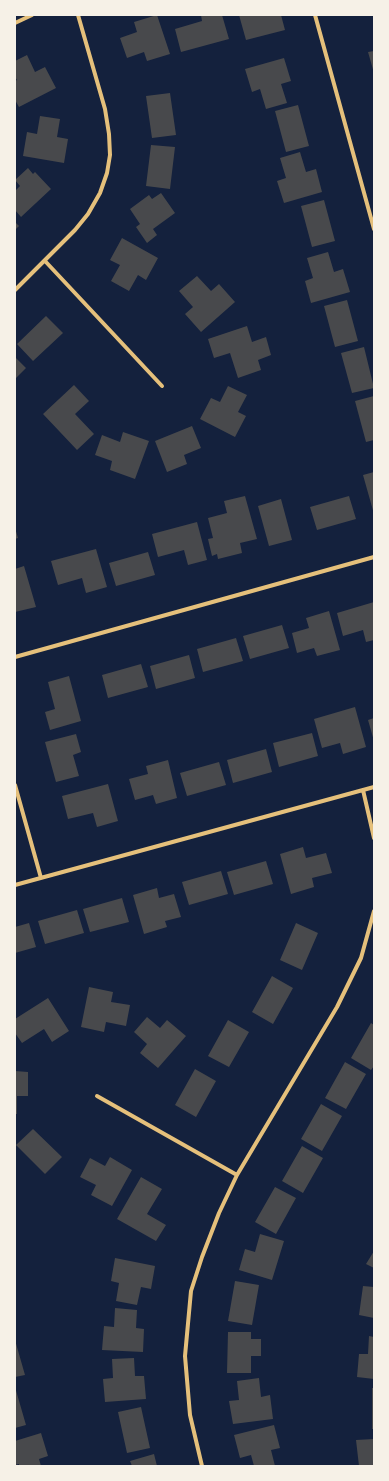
<!DOCTYPE html>
<style>
body{margin:0}
#map{position:relative;width:389px;height:1481px;overflow:hidden;background:#14213d;font-family:Raleway,sans-serif}
canvas{display:block}
.frame{position:absolute;inset:0;border:16px solid #f6f1e7;pointer-events:none}
</style>
<div id="map">
<canvas width="389" height="1481"></canvas>
<div class="frame"></div>
</div>
<script>
const ctx = document.querySelector('canvas').getContext('2d');
ctx.lineJoin = 'round';
function paint(path, color) { ctx.fillStyle = color; ctx.fill(path, 'evenodd'); }
const toPath = rows => new Path2D(rows.map(r => 'M' + r).join(''));
function stroke(path, color, width, dash) { ctx.strokeStyle = color; ctx.lineWidth = width; ctx.lineCap = dash ? 'butt' : 'round'; ctx.setLineDash(dash || []); ctx.stroke(path); }
paint(toPath([
 [157,15,170,54,147,61,144,52,127,58,120,38,137,32,134,22],
 [201,15,222,15,229,39,181,52,175,29,202,21],
 [239,15,281,15,285,30,246,40],
 [374,51,374,73,368,52],
 [27,55,35,72,45,67,56,88,19,107,15,100,15,81,17,80,15,77,15,61],
 [284,58,291,81,281,84,287,103,266,109,260,89,252,92,245,69],
 [170,93,176,135,152,138,146,96],
 [298,105,309,146,286,152,275,111],
 [40,116,60,119,57,137,68,139,64,163,23,156,27,132,37,134],
 [151,145,175,147,170,189,146,186],
 [300,152,306,172,316,169,322,192,284,203,277,181,286,178,280,158],
 [28,168,33,174,35,172,51,189,21,217,15,210,15,191,20,186,15,180],
 [161,193,175,213,153,229,157,235,147,243,136,227,140,224,130,209,149,195,152,199],
 [324,200,335,241,312,247,301,206],
 [15,222,19,226,15,230],
 [122,238,158,258,146,280,138,275,129,291,111,281,120,265,110,260],
 [328,252,334,272,343,269,350,292,311,303,305,281,313,278,307,258],
 [197,276,211,291,219,284,235,302,201,332,185,314,193,307,179,291],
 [347,300,358,341,335,347,324,306],
 [46,316,63,333,33,361,17,344],
 [247,326,252,342,266,337,271,355,258,360,261,370,238,378,230,353,214,358,208,339],
 [364,347,374,388,352,393,341,353],
 [15,357,26,368,15,379],
 [74,385,89,401,75,414,94,434,77,450,43,414],
 [228,386,247,395,238,412,246,416,235,437,200,419,211,398,220,402],
 [374,396,374,440,366,442,355,401],
 [192,426,201,448,184,455,187,464,167,472,155,441],
 [123,432,149,441,135,479,110,470,112,461,95,455,102,435,120,442],
 [374,472,374,514,363,475],
 [245,496,257,539,240,543,242,553,218,559,217,554,212,556,208,539,213,538,208,518,227,513,224,501],
 [349,496,356,519,317,530,310,507],
 [281,499,292,540,269,546,258,506],
 [197,522,207,560,188,565,184,550,158,557,152,534],
 [15,528,18,538,15,539],
 [96,549,107,587,86,593,82,578,58,585,51,561],
 [148,552,155,575,116,586,109,563],
 [24,566,36,607,15,612,15,569],
 [374,602,374,640,366,642,363,630,343,636,337,613],
 [329,611,340,650,317,656,314,648,297,653,292,633,309,628,306,618],
 [282,625,289,648,250,659,243,636],
 [236,638,243,661,203,672,197,649],
 [189,655,195,678,156,689,150,666],
 [141,664,148,687,108,698,102,675],
 [69,676,81,721,50,730,45,712,55,709,48,682],
 [355,707,366,747,343,754,340,743,322,748,314,719],
 [374,718,374,741,368,720],
 [312,733,318,756,279,767,273,743],
 [76,734,81,752,73,755,79,776,56,782,45,742],
 [266,749,272,772,233,783,227,760],
 [168,760,177,798,156,804,153,795,135,800,129,779,148,774,146,766],
 [219,762,226,785,187,796,180,773],
 [108,784,118,821,97,827,93,813,68,819,62,796],
 [303,847,306,858,326,853,332,873,312,878,314,887,291,894,280,854],
 [266,861,273,884,234,895,227,872],
 [221,871,228,894,189,905,182,882],
 [157,888,159,898,174,894,181,917,165,921,167,927,144,934,133,895],
 [122,898,129,922,90,932,83,909],
 [77,910,84,933,45,944,38,921],
 [29,923,36,947,15,953,15,927],
 [296,923,318,933,302,970,280,960],
 [272,976,293,988,273,1024,252,1012],
 [89,987,113,992,111,1002,130,1005,126,1026,106,1022,104,1032,81,1027],
 [48,998,69,1031,52,1042,44,1029,22,1043,15,1033,15,1019],
 [147,1017,160,1028,167,1020,186,1036,158,1068,140,1053,147,1044,134,1032],
 [228,1020,249,1032,229,1067,208,1056],
 [371,1023,374,1025,374,1066,371,1070,351,1058],
 [345,1062,366,1074,346,1109,325,1098],
 [195,1069,216,1081,196,1117,175,1105],
 [15,1071,28,1072,28,1096,17,1096,17,1114,15,1114],
 [321,1104,342,1116,322,1151,301,1139],
 [33,1129,62,1157,45,1174,16,1145],
 [302,1146,323,1158,303,1193,282,1181],
 [110,1157,132,1170,112,1206,91,1195,96,1185,80,1177,90,1158,105,1166],
 [141,1177,162,1189,147,1214,166,1225,156,1241,117,1219],
 [275,1187,296,1198,276,1234,255,1222],
 [260,1234,284,1241,272,1280,239,1270,245,1249,255,1252],
 [374,1251,374,1268,366,1264],
 [115,1258,155,1266,151,1289,141,1287,137,1305,116,1301,119,1283,111,1281],
 [235,1281,259,1285,252,1325,228,1321],
 [363,1286,374,1287,374,1318,359,1315],
 [115,1308,137,1310,136,1328,144,1329,143,1352,102,1350,104,1326,114,1327],
 [228,1332,251,1332,251,1339,261,1339,261,1356,251,1356,251,1373,227,1373],
 [369,1336,374,1337,374,1379,357,1377,359,1354,368,1354],
 [15,1340,25,1375,15,1377],
 [134,1358,135,1376,144,1376,146,1399,105,1402,103,1379,113,1378,112,1359],
 [259,1378,261,1397,270,1395,273,1419,233,1424,229,1401,239,1400,237,1381],
 [15,1387,26,1425,15,1428],
 [372,1388,374,1388,374,1429,372,1429],
 [141,1407,150,1448,127,1453,118,1412],
 [274,1425,280,1448,271,1450,275,1466,254,1466,251,1455,240,1458,234,1435],
 [41,1433,48,1456,39,1459,41,1466,19,1466,19,1464,15,1465,15,1441],
 [374,1439,374,1466,359,1466,356,1440],
 [154,1454,157,1466,132,1466,130,1461]
]), '#48494c');
stroke(toPath([
 [315,15,374,229],
 [15,23,32,15],
 [45,261,162,386],
 [15,290,75,230,88,214,100,193,107,173,110,155,109,134,105,109,78,15],
 [15,657,374,557],
 [15,785,41,878],
 [363,790,374,838],
 [15,885,374,787],
 [97,1096,237,1175],
 [202,1466,190,1415,185,1356,191,1291,202,1257,219,1213,237,1175,337,1007,361,958,374,911]
]), '#e5c07b', 4);
</script>
